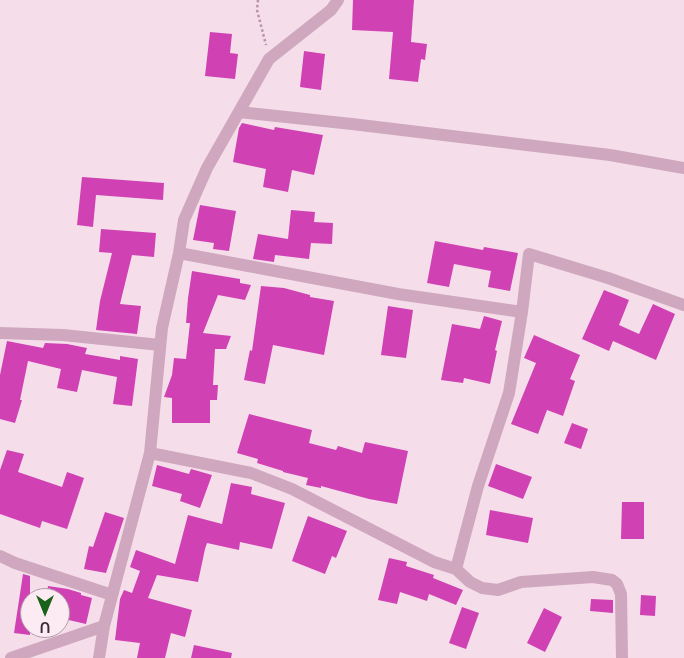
<!DOCTYPE html>
<style>
body{margin:0}
#map{position:relative;width:684px;height:658px;overflow:hidden;background:#f5deea;font-family:Raleway,sans-serif}
canvas{display:block}
.north{position:absolute;left:20px;top:588px;width:50px;height:50px;box-sizing:border-box;background:#fcebf3;border:1px solid #af9da7;border-radius:50%;rotate:180deg;font-size:14px;font-weight:700;line-height:20px;text-align:center;color:#3b2936}
.north::after{content:'';display:block;margin:auto;width:18px;height:22px;background:#1a611c;clip-path:polygon(50% 0,100% 100%,50% 72%,0 100%)}
</style>
<div id="map">
<canvas width="684" height="658"></canvas>
<div class="north">U</div>
</div>
<script>
const ctx = document.querySelector('canvas').getContext('2d');
ctx.lineJoin = 'round';
function paint(path, color) { ctx.fillStyle = color; ctx.fill(path, 'evenodd'); }
const toPath = rows => new Path2D(rows.map(r => 'M' + r).join(''));
function stroke(path, color, width, dash) { ctx.strokeStyle = color; ctx.lineWidth = width; ctx.lineCap = dash ? 'butt' : 'round'; ctx.setLineDash(dash || []); ctx.stroke(path); }
paint(toPath([
 [353,0,414,0,411,42,427,44,425,60,421,59,418,82,389,79,393,32,352,30],
 [210,32,232,34,230,53,238,54,235,79,205,76],
 [304,51,325,54,321,90,300,87],
 [242,123,274,130,275,127,323,135,314,175,292,170,288,192,263,187,266,169,233,162,239,128],
 [82,177,164,183,163,200,96,195,93,227,77,225],
 [200,205,236,211,229,251,213,249,214,243,193,240],
 [291,210,315,212,314,222,333,223,332,244,311,243,309,259,275,255,274,262,253,259,258,234,288,239],
 [101,229,156,233,154,257,132,255,120,304,141,306,137,334,96,330,100,301,112,253,99,252],
 [435,241,483,250,484,247,518,253,510,291,488,287,491,271,454,264,449,287,427,283],
 [192,271,240,279,240,283,251,285,245,300,218,295,203,333,231,336,226,349,215,349,213,385,218,385,217,400,210,400,210,423,172,423,172,398,164,397,172,375,174,358,186,359,190,323,186,323,188,298],
 [261,286,284,288,310,295,310,297,334,301,324,355,273,345,265,384,244,380,250,350,252,351],
 [604,290,629,300,619,325,639,334,653,304,675,314,656,360,613,341,609,351,582,339],
 [388,306,413,310,406,358,381,355],
 [484,316,502,321,495,350,497,351,490,384,464,378,463,383,441,380,452,324,480,329],
 [534,335,580,355,570,379,575,381,563,416,547,410,538,434,511,424,536,363,524,358],
 [7,341,43,348,45,343,67,344,87,348,85,354,120,360,120,356,138,359,132,406,113,404,117,377,82,370,77,392,57,388,61,369,28,361,20,400,22,400,15,423,0,419,0,375],
 [249,414,312,430,309,443,336,450,338,446,362,453,365,442,408,451,397,504,369,499,321,486,321,488,306,485,308,478,283,472,283,471,257,463,258,459,237,453],
 [572,423,588,429,581,449,564,443],
 [7,450,24,454,18,472,62,487,67,472,84,478,67,529,42,521,40,528,0,514,0,470],
 [496,464,532,477,523,499,488,486],
 [157,465,189,474,191,469,212,475,200,508,180,501,182,494,152,486],
 [231,483,252,487,251,494,285,503,272,549,240,542,239,550,207,543,205,549,198,582,157,575,148,598,192,610,185,637,171,633,165,658,137,658,140,643,115,640,120,599,124,590,132,593,140,571,130,567,136,550,175,564,188,515,222,524],
 [622,502,644,502,644,539,621,539],
 [490,510,533,518,528,543,486,535],
 [105,512,124,518,106,573,84,569,89,546,93,547],
 [308,516,347,531,336,558,332,556,325,574,292,561],
 [389,558,407,562,406,566,434,575,433,578,463,590,456,605,429,594,427,601,400,592,397,604,378,600],
 [23,574,30,576,30,635,14,633],
 [48,586,68,589,81,593,81,595,92,598,86,624,60,618,60,598,46,598],
 [641,595,656,596,655,616,640,615],
 [591,599,613,600,613,613,590,611],
 [462,607,479,613,466,649,449,643],
 [544,608,562,617,545,652,527,643],
 [194,645,232,653,231,658,191,658]
]), '#d041b3');
stroke(toPath([
 [258,0,257,10,266,45]
]), '#bb92ab', 2.5, [2.5, 2.5]);
stroke(toPath([
 [239,112,352,124,610,155,684,168],
 [179,253,398,294,522,312,509,393,478,486,456,569],
 [522,312,529,254,608,278,684,305],
 [0,333,63,335,160,345],
 [150,453,251,473,292,489,434,562,456,569,470,582,482,588,498,590,521,582,593,577,612,580,617,584,621,594,622,658],
 [0,556,15,563,112,595],
 [11,658,104,626],
 [99,658,104,626,150,453,162,328,179,253,184,220,207,168,269,59,331,10,338,0]
]), '#cfa8bf', 12);
</script>
